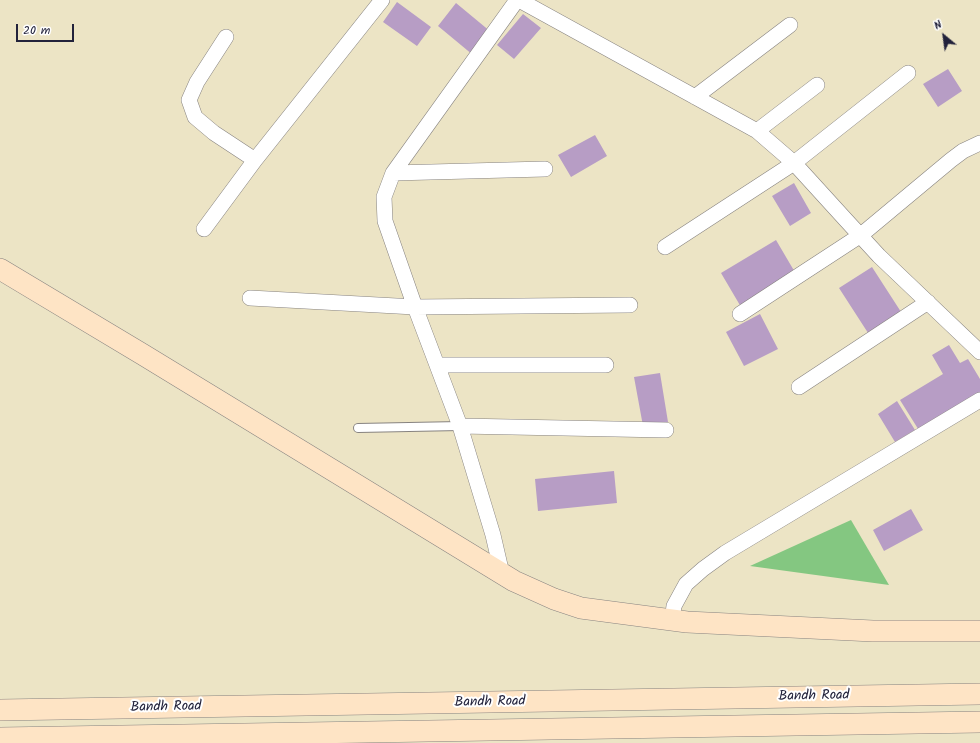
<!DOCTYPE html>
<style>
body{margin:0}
#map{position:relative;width:980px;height:743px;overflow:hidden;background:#ece4c5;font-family:Kalam,sans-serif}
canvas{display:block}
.north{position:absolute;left:924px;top:16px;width:40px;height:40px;-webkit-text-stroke:3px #fff;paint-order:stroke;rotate:331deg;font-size:11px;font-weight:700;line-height:16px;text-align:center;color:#22223b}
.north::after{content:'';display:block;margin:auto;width:14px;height:18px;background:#22223b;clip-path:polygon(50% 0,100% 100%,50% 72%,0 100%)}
.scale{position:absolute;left:16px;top:24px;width:58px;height:18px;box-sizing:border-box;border:2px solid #22223b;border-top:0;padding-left:5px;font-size:12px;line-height:14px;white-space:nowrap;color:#22223b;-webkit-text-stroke:3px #fff;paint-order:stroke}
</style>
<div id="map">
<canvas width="980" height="743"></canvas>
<div class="north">N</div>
<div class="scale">20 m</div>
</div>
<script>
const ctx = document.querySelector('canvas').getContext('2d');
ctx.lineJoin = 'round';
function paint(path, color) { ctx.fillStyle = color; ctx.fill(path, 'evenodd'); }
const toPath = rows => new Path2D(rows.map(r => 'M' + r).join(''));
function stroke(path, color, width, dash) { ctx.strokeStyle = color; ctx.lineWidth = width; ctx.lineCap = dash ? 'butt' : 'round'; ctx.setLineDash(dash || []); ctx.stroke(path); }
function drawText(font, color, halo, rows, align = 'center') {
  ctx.font = font + ' Kalam,sans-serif'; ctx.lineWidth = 4; ctx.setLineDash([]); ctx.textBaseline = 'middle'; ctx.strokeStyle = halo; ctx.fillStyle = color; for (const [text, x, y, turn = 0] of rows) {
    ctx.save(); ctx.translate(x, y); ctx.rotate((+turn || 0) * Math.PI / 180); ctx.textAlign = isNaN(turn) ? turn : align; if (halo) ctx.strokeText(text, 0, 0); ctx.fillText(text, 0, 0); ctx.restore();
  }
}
paint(toPath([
 [851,520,889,585,750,566]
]), '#84c781');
paint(toPath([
 [397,2,431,27,417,46,383,22],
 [456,3,491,32,473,55,438,26],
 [523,14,541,28,514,59,497,45],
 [948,69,962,91,938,107,923,84],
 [595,135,607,156,571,177,558,155],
 [794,183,811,213,790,226,772,196],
 [776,240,796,274,741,307,721,273],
 [872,267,903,315,870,336,839,288],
 [760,314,778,349,744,366,726,332],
 [949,345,960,363,968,359,980,379,980,395,920,432,900,400,943,374,932,355],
 [660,373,668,422,643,426,634,377],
 [897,401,915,430,895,442,878,414],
 [614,471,617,503,538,511,535,479],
 [911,509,923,530,884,551,873,530]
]), '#b79dc5');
const lane = toPath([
 [358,428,460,426]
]);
const street = toPath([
 [519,0,757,131,794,163,845,219,879,256,980,352],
 [226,37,197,82,189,100,195,117,214,133,255,160],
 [695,97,790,25],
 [757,131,817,85],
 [393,173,545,169],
 [204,229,255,160,382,0],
 [665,247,794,163,908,73],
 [250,298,415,307,630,305],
 [740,314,861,235,951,160,963,151,980,143],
 [437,365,606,365],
 [799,387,928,302],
 [460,426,666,430],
 [502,574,493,535,460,426,415,307,385,221,384,197,393,173,517,0],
 [672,620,674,606,686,584,703,569,725,553,980,400]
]);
const secondary = toPath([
 [0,269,142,354,347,479,514,581,554,599,581,608,687,622,873,631,980,631],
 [0,710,980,694],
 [0,738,980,722]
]);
stroke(lane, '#878380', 10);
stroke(street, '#878380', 16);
stroke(secondary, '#878380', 22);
stroke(lane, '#fff', 8);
stroke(street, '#fff', 15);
stroke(secondary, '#fee4c5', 21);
drawText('14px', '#22223b', '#fff', [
 ["Bandh Road",814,697,-1],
 ["Bandh Road",490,703,-1],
 ["Bandh Road",166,708,-1]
]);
</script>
